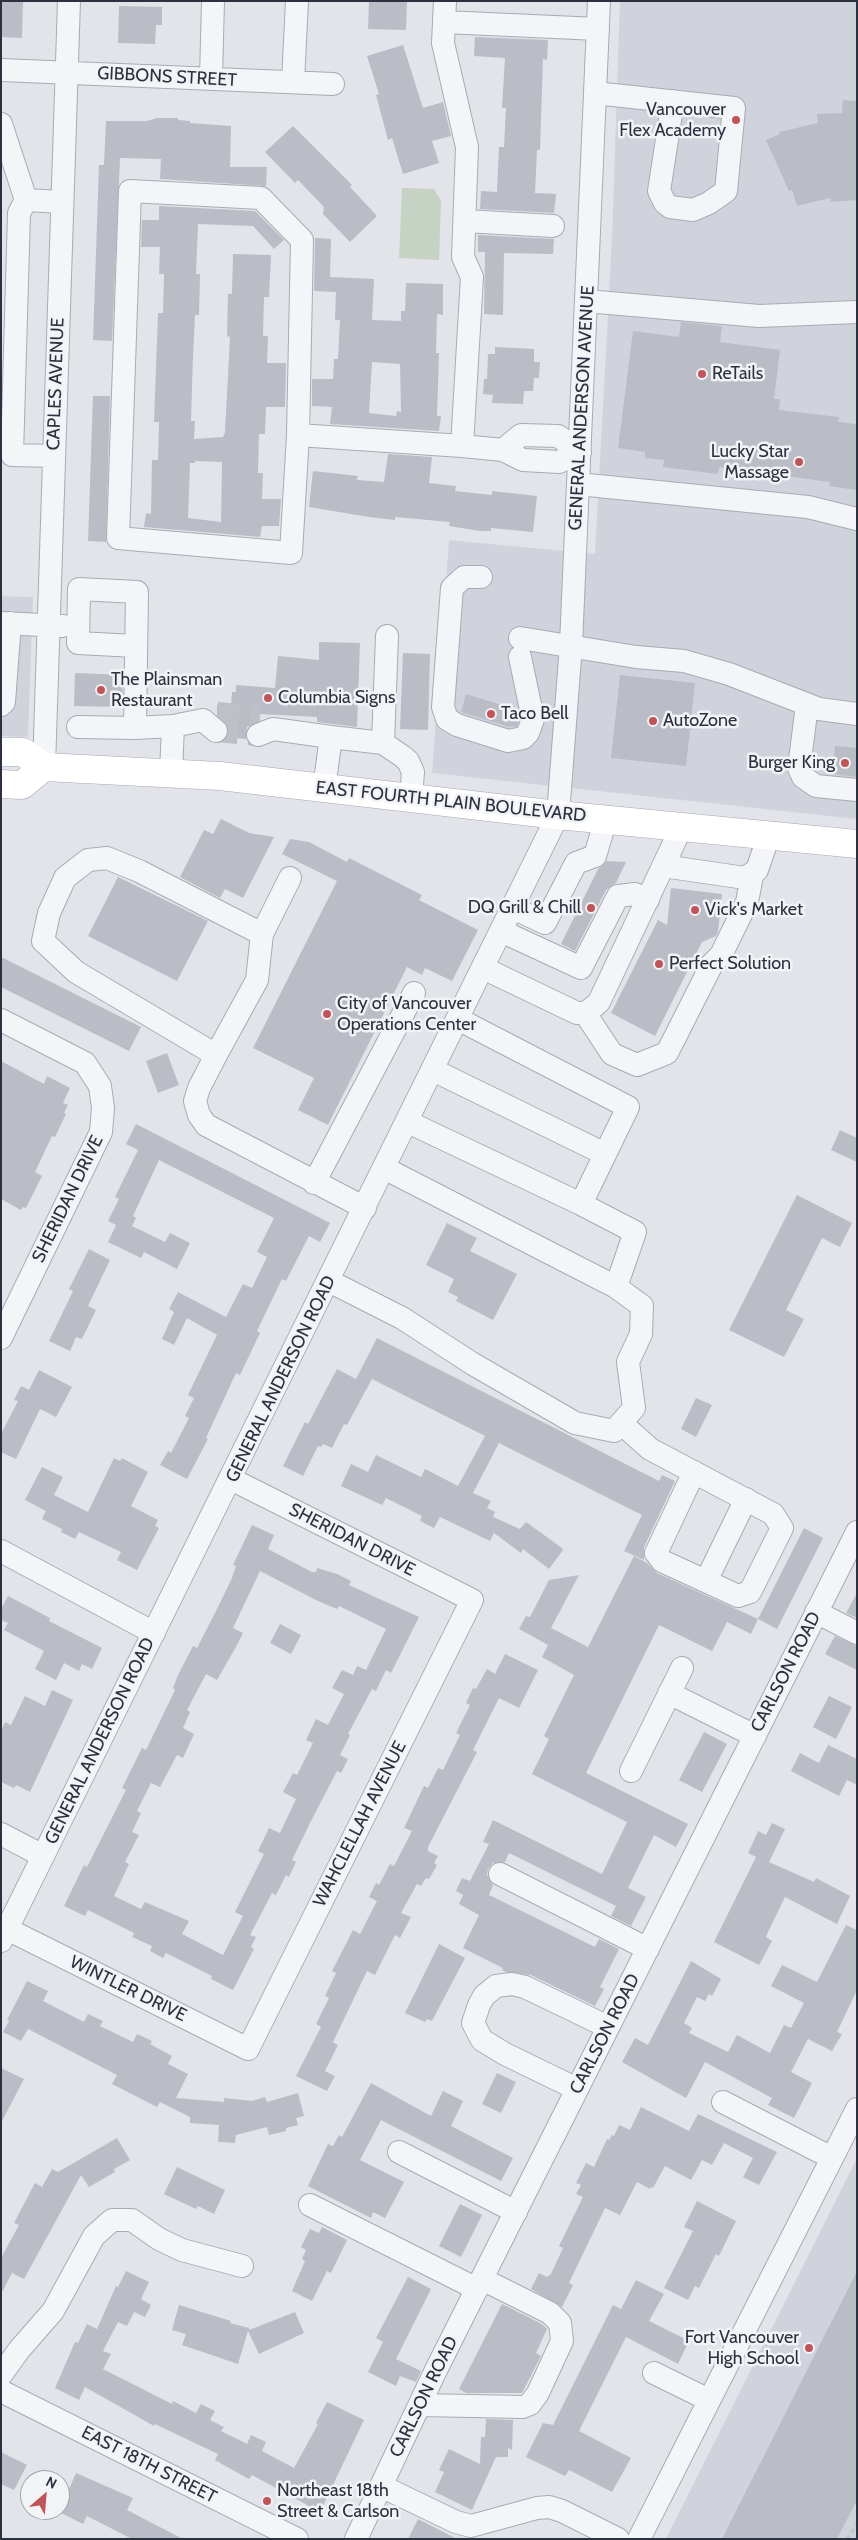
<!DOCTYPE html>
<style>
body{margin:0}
#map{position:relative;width:858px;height:2540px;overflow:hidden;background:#e2e4e9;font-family:Cabin,sans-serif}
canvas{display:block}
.frame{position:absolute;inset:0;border:2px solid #2c313f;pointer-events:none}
.north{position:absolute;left:20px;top:2470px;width:50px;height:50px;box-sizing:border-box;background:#f1f3f6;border:1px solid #a2a5ad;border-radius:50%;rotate:27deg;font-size:14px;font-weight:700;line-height:20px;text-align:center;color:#2c313f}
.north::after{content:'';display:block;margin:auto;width:18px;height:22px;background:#c15458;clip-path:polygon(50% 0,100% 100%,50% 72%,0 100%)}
</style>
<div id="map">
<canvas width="858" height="2540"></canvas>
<div class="frame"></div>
<div class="north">N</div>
</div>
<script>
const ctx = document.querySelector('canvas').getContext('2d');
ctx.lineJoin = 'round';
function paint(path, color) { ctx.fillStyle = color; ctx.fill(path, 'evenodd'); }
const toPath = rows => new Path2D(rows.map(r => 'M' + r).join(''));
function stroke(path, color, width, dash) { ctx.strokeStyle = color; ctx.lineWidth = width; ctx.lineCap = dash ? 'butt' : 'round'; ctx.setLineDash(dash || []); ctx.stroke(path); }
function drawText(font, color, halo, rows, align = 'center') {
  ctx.font = font + ' Cabin,sans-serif'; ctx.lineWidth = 5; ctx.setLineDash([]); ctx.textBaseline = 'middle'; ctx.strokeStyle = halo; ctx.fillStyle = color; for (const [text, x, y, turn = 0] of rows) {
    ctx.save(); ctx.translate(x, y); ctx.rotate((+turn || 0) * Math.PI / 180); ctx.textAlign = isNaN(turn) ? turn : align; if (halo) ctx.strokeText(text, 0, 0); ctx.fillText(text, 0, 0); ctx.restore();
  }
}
paint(toPath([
 [620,1,857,1,857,819,432,773,449,540,595,554,612,239],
 [1,596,33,597,28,737,1,736],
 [857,2158,857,2539,666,2539]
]), '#d0d3db');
paint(toPath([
 [402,188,434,189,441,201,439,260,399,258]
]), '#c6d2c4');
paint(toPath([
 [1,1,23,1,22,38,1,37],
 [369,1,407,1,406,30,368,29],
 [119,6,162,7,162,25,156,25,155,44,118,43],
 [475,37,548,40,547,60,543,59,540,150,537,150,535,193,556,194,554,213,480,209,481,191,497,192,499,147,504,147,506,108,502,108,505,58,474,56],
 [403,45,423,108,443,102,451,136,432,141,439,163,403,174,392,138,388,140,376,95,379,94,367,56],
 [843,100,857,101,857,200,831,202,830,198,797,206,792,190,789,191,766,140,780,134,779,132,818,123,817,114,842,113],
 [157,118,178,118,178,120,190,121,190,123,231,126,230,167,267,167,266,186,160,179,161,159,120,158,112,341,93,340,99,165,104,165,106,121,147,121],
 [293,126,352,185,350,187,377,216,350,242,323,214,324,207,298,180,295,183,265,152],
 [159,206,255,211,284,240,274,249,253,226,198,224,196,274,200,274,199,315,195,315,193,356,191,421,195,421,194,439,223,437,225,432,230,337,227,336,228,294,232,294,233,254,271,255,269,297,264,297,263,336,268,336,267,363,286,363,285,407,266,407,265,434,259,434,258,473,263,473,262,499,281,499,279,526,262,526,260,537,144,527,146,513,151,514,152,460,158,460,159,422,154,422,158,313,163,313,164,274,159,274,160,247,141,247,142,220,159,220],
 [195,461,222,462,221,522,188,518,190,463,195,463],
 [478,235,554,239,553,254,504,253,503,315,484,314,485,252,478,252],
 [315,238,331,239,330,277,374,279,372,320,401,321,401,311,405,311,406,283,443,284,443,315,437,314,436,353,439,353,437,416,441,416,439,431,330,424,332,407,312,406,312,379,333,379,334,359,338,359,340,320,335,320,336,292,314,291],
 [372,362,400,364,401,412,397,411,396,416,369,413],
 [681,322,722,326,720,342,780,350,774,399,780,399,779,410,839,417,838,422,857,424,857,490,829,486,830,482,719,467,718,474,663,467,664,460,645,458,645,452,618,448,633,331,679,337],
 [495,347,534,349,534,362,540,362,539,378,534,378,533,391,524,391,523,404,492,403,493,395,483,394,484,379,487,379,488,354,495,354],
 [93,396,110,396,106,542,88,541],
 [388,454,432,457,429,483,456,486,455,491,492,495,492,491,537,496,533,532,491,528,491,531,480,531,449,526,450,522,395,517,395,520,369,517,309,507,313,471,358,476,357,480,384,482],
 [319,642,360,643,357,727,317,722,317,717,260,714,259,720,247,727,246,739,227,737,228,727,217,715,217,705,231,706,232,692,236,692,236,685,275,688,278,656,319,660],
 [403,653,430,654,428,730,400,729],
 [75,673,123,675,122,707,74,706],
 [620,675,695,683,686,766,611,758],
 [466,694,518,710,519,718,517,726,509,727,461,712],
 [835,746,857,748,857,777,832,774],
 [221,819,249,833,274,837,243,898,225,889,220,898,180,877,204,830,213,834],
 [290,839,309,842,347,862,349,858,422,895,419,900,478,930,452,981,425,968,422,975,407,967,328,1125,298,1110,314,1078,253,1048,337,881,282,854],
 [607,861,626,862,616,883,606,890,575,951,561,944,598,869],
 [118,877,208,921,177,981,88,936],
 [671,888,722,894,718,932,716,936,702,942,655,1036,611,1013,658,920,667,925],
 [1,957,141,1027,129,1051,1,987],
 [167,1053,179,1085,158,1093,146,1061],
 [1,1061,44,1084,47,1076,70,1088,63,1103,68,1105,64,1113,66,1114,55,1137,52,1136,35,1172,42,1176,26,1208,23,1207,21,1210,1,1199],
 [136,1124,330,1223,320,1242,309,1236,286,1281,282,1279,257,1331,260,1333,240,1375,236,1373,206,1438,208,1439,187,1479,160,1465,168,1451,171,1453,189,1418,185,1416,194,1398,188,1395,217,1335,187,1318,174,1345,162,1339,174,1312,169,1309,178,1292,226,1317,243,1284,252,1288,267,1257,257,1252,274,1218,159,1160,133,1216,136,1218,132,1226,165,1242,170,1233,190,1243,177,1269,144,1252,141,1258,108,1242,116,1225,108,1221,119,1199,115,1197,138,1150,126,1144],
 [840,1130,857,1138,857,1162,831,1150],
 [797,1195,852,1223,840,1247,822,1238,786,1310,804,1319,784,1357,729,1330],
 [447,1223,477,1238,470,1251,517,1274,493,1320,456,1301,458,1297,448,1292,454,1279,426,1265],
 [89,1249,110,1260,88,1306,96,1310,82,1339,76,1337,70,1351,49,1341,73,1291,69,1289],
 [377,1338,659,1481,662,1475,675,1481,644,1547,644,1560,624,1551,642,1515,499,1443,473,1493,491,1501,487,1508,495,1512,493,1517,520,1529,526,1522,562,1548,563,1550,549,1569,523,1549,521,1553,494,1533,490,1541,440,1517,434,1528,420,1521,422,1516,386,1498,382,1505,341,1486,351,1464,368,1472,376,1455,421,1477,425,1469,458,1486,485,1436,372,1379,347,1425,344,1424,332,1448,323,1444,321,1447,318,1446,303,1476,283,1466,305,1422,308,1424,337,1369,356,1379],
 [39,1370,72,1387,56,1417,40,1409,16,1459,1,1452,1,1434,18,1401,14,1400,21,1386,29,1390],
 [696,1398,712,1405,696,1437,681,1429],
 [114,1458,120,1461,122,1458,148,1472,131,1506,158,1520,155,1526,159,1528,137,1570,117,1560,121,1552,79,1532,75,1539,61,1532,62,1529,42,1519,46,1511,25,1500,42,1467,63,1477,54,1495,88,1512],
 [252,1525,274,1535,268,1549,312,1572,316,1572,317,1568,337,1574,351,1581,349,1585,419,1617,391,1673,386,1670,376,1691,372,1689,348,1734,350,1735,340,1755,348,1759,341,1773,337,1771,311,1821,292,1860,296,1862,289,1877,286,1875,276,1895,272,1893,250,1935,256,1937,251,1947,254,1949,233,1990,211,1979,212,1976,166,1953,163,1958,150,1951,152,1946,132,1937,134,1933,88,1910,85,1916,64,1906,84,1865,87,1867,126,1790,122,1788,142,1748,146,1750,175,1690,173,1688,178,1675,193,1646,197,1648,216,1611,232,1578,236,1566,233,1565],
 [260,1571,318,1601,337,1609,339,1606,386,1629,366,1670,357,1666,353,1675,342,1670,332,1688,344,1694,328,1725,316,1719,306,1740,313,1743,297,1775,293,1773,283,1792,296,1799,280,1833,269,1828,258,1851,264,1854,235,1912,243,1916,223,1955,182,1934,189,1921,145,1902,141,1909,114,1896,129,1864,125,1862,139,1835,132,1832,141,1813,137,1811,151,1783,160,1787,177,1755,183,1758,194,1734,183,1728,190,1712,187,1710,206,1674,217,1680,237,1645,243,1633,233,1628],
 [804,1528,823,1538,777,1629,758,1619],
 [634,1556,647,1563,657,1573,758,1619,751,1634,727,1622,712,1651,659,1625,586,1773,688,1824,676,1847,654,1835,628,1888,646,1897,631,1926,611,1916,616,1906,509,1853,505,1862,493,1863,488,1869,487,1875,493,1885,489,1895,595,1947,599,1939,619,1949,600,1987,604,1989,595,2006,531,1975,506,1972,502,1970,503,1968,463,1948,479,1915,459,1904,463,1895,456,1891,462,1878,470,1881,489,1844,483,1842,493,1820,602,1874,627,1822,532,1774,549,1739,544,1736,574,1675,542,1657,548,1645,519,1629,526,1616,530,1617,549,1580,579,1575,551,1628,588,1647],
 [857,1593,857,1618,846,1613],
 [8,1596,50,1618,49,1621,102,1648,92,1669,82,1664,79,1671,64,1663,56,1680,35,1669,44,1651,4,1630,8,1623,1,1620,1,1609],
 [280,1624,301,1635,291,1654,270,1643],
 [835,1636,857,1646,857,1670,825,1654],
 [505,1654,538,1670,519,1708,499,1698,473,1750,477,1752,428,1847,428,1851,438,1856,434,1863,437,1865,429,1879,426,1878,421,1886,417,1884,401,1913,411,1917,400,1938,395,1935,375,1975,367,1971,333,2042,338,2045,325,2071,335,2076,327,2091,296,2076,321,2027,316,2024,329,1998,325,1996,336,1973,332,1971,353,1930,360,1934,377,1901,369,1897,376,1883,379,1885,390,1864,394,1866,412,1831,404,1828,424,1786,428,1788,438,1768,443,1770,460,1735,456,1733,470,1705,466,1703,473,1688,476,1689,487,1669,495,1674],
 [52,1690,73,1700,30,1792,16,1785,14,1788,1,1782,1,1731,5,1722,11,1725,25,1696,45,1706],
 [829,1696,852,1707,836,1739,813,1727],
 [704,1732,727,1744,702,1792,679,1780],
 [828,1745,857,1759,857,1785,847,1780,839,1796,791,1771,800,1753,819,1763],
 [772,1823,785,1829,769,1862,814,1882,816,1878,850,1896,837,1924,785,1897,767,1934,766,1937,772,1941,759,1965,714,1942,756,1857,748,1853,751,1847,758,1831,766,1835],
 [846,1925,857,1930,857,1990,837,2032,842,2034,832,2051,808,2039,791,2072,812,2083,794,2118,768,2105,772,2098,705,2062,686,2098,622,2062,635,2038,648,2045,691,1961,721,1979,712,1996,709,1994,705,2001,697,1997,684,2023,692,2028,689,2033,728,2052,737,2035,770,2053,784,2025,791,2028,804,2003,771,1986,782,1965,817,1982],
 [439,1944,465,1958,432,2021,427,2019,425,2022,405,2013],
 [27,1981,48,1991,43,2001,84,2022,88,2014,103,2021,100,2026,133,2042,137,2034,152,2041,150,2044,172,2056,168,2064,188,2074,176,2098,224,2102,224,2098,252,2101,265,2097,267,2102,298,2093,304,2116,296,2118,298,2125,286,2128,286,2131,269,2135,267,2127,236,2135,235,2143,218,2142,219,2125,190,2123,190,2117,160,2102,157,2107,112,2084,117,2075,28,2029,21,2041,3,2032,9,2021,7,2020],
 [1,2068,24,2079,1,2123],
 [497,2073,516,2082,501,2113,482,2104],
 [371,2083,431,2116,443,2091,463,2101,451,2126,513,2158,501,2181,381,2120,360,2160,404,2182,385,2218,373,2212,371,2218,308,2186,328,2144,333,2146,339,2135,342,2137],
 [641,2107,689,2131,698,2114,777,2152,759,2185,743,2177,753,2158,724,2143,712,2165,702,2160,691,2180,665,2166,653,2188,651,2187,650,2189,637,2182,620,2215,605,2208,569,2283,573,2285,562,2307,531,2289,539,2273,547,2277,551,2274,563,2248,559,2246,583,2197,576,2194,581,2185,576,2183,586,2163,594,2167,607,2139,609,2140,612,2135,614,2136,619,2125,630,2130],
 [117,2138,130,2160,114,2169,115,2172,89,2187,81,2175,24,2279,12,2273,1,2294,1,2258,19,2225,14,2223,35,2183,42,2187,52,2169,58,2172],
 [177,2167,225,2190,214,2214,198,2206,196,2209,164,2194],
 [697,2201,736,2221,719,2256,716,2254,699,2288,695,2286,688,2300,664,2288,693,2231,684,2227],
 [460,2204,482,2215,461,2257,439,2246],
 [322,2227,347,2240,331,2273,327,2271,312,2301,292,2291,305,2261,302,2259,306,2250,301,2247,310,2229,319,2233],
 [126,2271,149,2282,141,2299,151,2305,145,2317,134,2312,127,2326,118,2322,103,2351,111,2354,103,2369,172,2404,173,2401,196,2413,201,2404,215,2411,210,2420,224,2427,221,2431,247,2444,251,2435,266,2442,262,2451,294,2468,318,2424,316,2423,327,2402,364,2420,320,2512,252,2475,249,2479,229,2468,215,2460,218,2454,155,2424,154,2426,85,2387,79,2400,55,2388,75,2342,78,2343,87,2324,97,2329,116,2286,118,2287],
 [857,2271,857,2500,837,2539,722,2539],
 [408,2277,431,2289,396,2359,421,2371,416,2382,400,2376,396,2386,368,2372,383,2342,376,2338],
 [636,2280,664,2294,649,2321,689,2341,678,2364,626,2337,579,2431,631,2458,612,2492,569,2470,565,2476,526,2457,543,2423,553,2425,613,2305,621,2309],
 [502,2304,542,2324,547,2329,536,2353,541,2356,522,2393,466,2393,459,2389],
 [179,2305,231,2321,230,2323,249,2328,249,2330,295,2312,304,2333,259,2354,248,2331,238,2364,182,2345,186,2334,172,2330],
 [486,2419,513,2420,512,2450,508,2448,508,2457,496,2457,472,2510,435,2492,444,2472,439,2470,449,2449,480,2464,481,2437,485,2437],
 [1,2452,27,2465,14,2490,1,2484],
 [76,2473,133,2498,127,2510,183,2539,132,2539,87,2516,83,2524,57,2511,60,2510],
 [418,2519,457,2539,408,2539]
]), '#babdc5');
stroke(toPath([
 [217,713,260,717],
 [216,731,258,735]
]), '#bec0c7', 22, [22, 11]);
const minor = toPath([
 [444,22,598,29],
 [1,70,333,84],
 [211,78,213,1],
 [293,82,297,1],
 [595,93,734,108,726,191,709,203,693,210,670,207,665,203,659,191,673,101],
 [1,124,26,200],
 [130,191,261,198,302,240,298,435,291,553,118,538,130,191],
 [465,221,553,226],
 [586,301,759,316,857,312],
 [298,435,462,446,472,277,463,257,467,147,443,43,445,1],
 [462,446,503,450,523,460,559,462,580,452,558,436,521,435,503,450],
 [53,456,12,455,19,213,26,200,62,202],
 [578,484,808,507,857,519],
 [481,577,464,577,452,588,443,707,447,719,457,725,508,741,523,738,528,733,533,719,520,657],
 [1,623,63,626],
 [520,638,636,657,684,661,729,674,819,709,857,714],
 [1,705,4,702,10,623],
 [807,705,799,768,803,777,816,786,857,790],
 [78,727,135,728,173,726],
 [135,728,137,592,79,589,78,643,135,646],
 [258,735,273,729,331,737],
 [383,743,387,636],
 [44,767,69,1],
 [171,773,173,726,203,720,216,731],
 [324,788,331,737,383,743,402,756,408,761,413,772,411,798],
 [663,866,745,878,757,870,769,835],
 [290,878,262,934,257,980,216,1055,199,1088,195,1101,199,1115,206,1125,365,1208],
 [513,908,545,923,576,863,595,856,606,819],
 [501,931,581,968,618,896,635,894,648,900],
 [483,968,577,1013,585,1013,591,1009,599,1002,682,826],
 [585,1013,612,1054,637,1065,667,1053,712,964,721,955,747,902,752,876],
 [1,1020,85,1063,100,1086,103,1108,101,1132,1,1338],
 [216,1055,76,972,43,941,49,913,65,878,88,860,107,858,139,871,262,934],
 [433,1070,605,1154],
 [408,1122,581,1204,628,1107,458,1019],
 [314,1183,414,993],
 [581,1204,635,1232,616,1287],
 [329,1281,402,1318,473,1364,575,1423,614,1431,634,1408,628,1362,641,1334,642,1306,616,1287,384,1168],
 [621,1423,650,1449,773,1514,782,1528,750,1592,738,1596,662,1561,656,1553,694,1472],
 [1,1551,154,1633],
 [706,1581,746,1499],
 [816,1612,857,1633],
 [669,1693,755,1736],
 [631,1771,682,1668],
 [1,1834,43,1856],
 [500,1874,648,1949],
 [7,1929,248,2049,472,1600,231,1479],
 [1,1941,558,815,571,645,599,1],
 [577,2089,505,2054,482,2040,473,2023,479,2005,484,1996,496,1986,512,1984,525,1987,608,2027],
 [723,2102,832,2158],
 [399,2152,516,2212],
 [310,2205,477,2289],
 [654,2373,709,2400],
 [1,2375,19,2350,53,2311,94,2236,112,2220,132,2220,159,2239,182,2250,242,2266],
 [1,2391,297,2539],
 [420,2405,523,2407,530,2404,538,2393,562,2341,560,2323,550,2313,482,2279],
 [381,2486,456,2522,471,2526,537,2508,549,2507,562,2511,618,2539],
 [356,2539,435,2372,857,1532],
 [639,2539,857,2109]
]);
const major = toPath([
 [1,752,23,752,44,767,220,776,558,815,857,844],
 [1,784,22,785,44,767]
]);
stroke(minor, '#a8abb3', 24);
stroke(major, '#a2a7b3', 29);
stroke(toPath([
 [847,2539,857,2524]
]), '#c0c2c8', 3, [4, 4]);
stroke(minor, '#f4f5f8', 22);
stroke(major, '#fff', 28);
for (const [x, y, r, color] of [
 [736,120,5,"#c15458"],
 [702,374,5,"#c15458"],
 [799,462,5,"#c15458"],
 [101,690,5,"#c15458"],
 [268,698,5,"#c15458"],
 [491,714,5,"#c15458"],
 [653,721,5,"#c15458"],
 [845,763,5,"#c15458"],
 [591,908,5,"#c15458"],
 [695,910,5,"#c15458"],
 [659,964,5,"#c15458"],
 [327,1014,5,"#c15458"],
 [809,2348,5,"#c15458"],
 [267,2501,5,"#c15458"]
]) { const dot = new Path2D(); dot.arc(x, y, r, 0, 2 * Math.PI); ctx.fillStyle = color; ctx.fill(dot); stroke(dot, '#f1f3f6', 2); }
drawText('18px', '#2c313f', '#f1f3f6', [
 ["GIBBONS STREET",167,77,3],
 ["CAPLES AVENUE",56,384,-88],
 ["GENERAL ANDERSON AVENUE",582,408,-87],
 ["EAST FOURTH PLAIN BOULEVARD",451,802,6],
 ["SHERIDAN DRIVE",68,1199,-64],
 ["GENERAL ANDERSON ROAD",281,1379,-64],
 ["SHERIDAN DRIVE",352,1540,27],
 ["CARLSON ROAD",786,1672,-63],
 ["GENERAL ANDERSON ROAD",100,1741,-64],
 ["WAHCLELLAH AVENUE",360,1824,-63],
 ["WINTLER DRIVE",128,1989,26],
 ["CARLSON ROAD",605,2034,-63],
 ["CARLSON ROAD",424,2397,-64],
 ["EAST 18TH STREET",149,2465,27]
]);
drawText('18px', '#2c313f', '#f1f3f6', [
 ["Vancouver",726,110,"right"],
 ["Flex Academy",726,131,"right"],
 ["ReTails",712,374],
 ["Lucky Star",789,452,"right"],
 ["Massage",789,473,"right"],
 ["The Plainsman",111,680],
 ["Restaurant",111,701],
 ["Columbia Signs",278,698],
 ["Taco Bell",501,714],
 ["AutoZone",663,721],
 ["Burger King",835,763,"right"],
 ["DQ Grill & Chill",581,908,"right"],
 ["Vick's Market",705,910],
 ["Perfect Solution",669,964],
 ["City of Vancouver",337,1004],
 ["Operations Center",337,1025],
 ["Fort Vancouver",799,2338,"right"],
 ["High School",799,2359,"right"],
 ["Northeast 18th",277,2491],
 ["Street & Carlson",277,2512]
], 'left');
</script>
